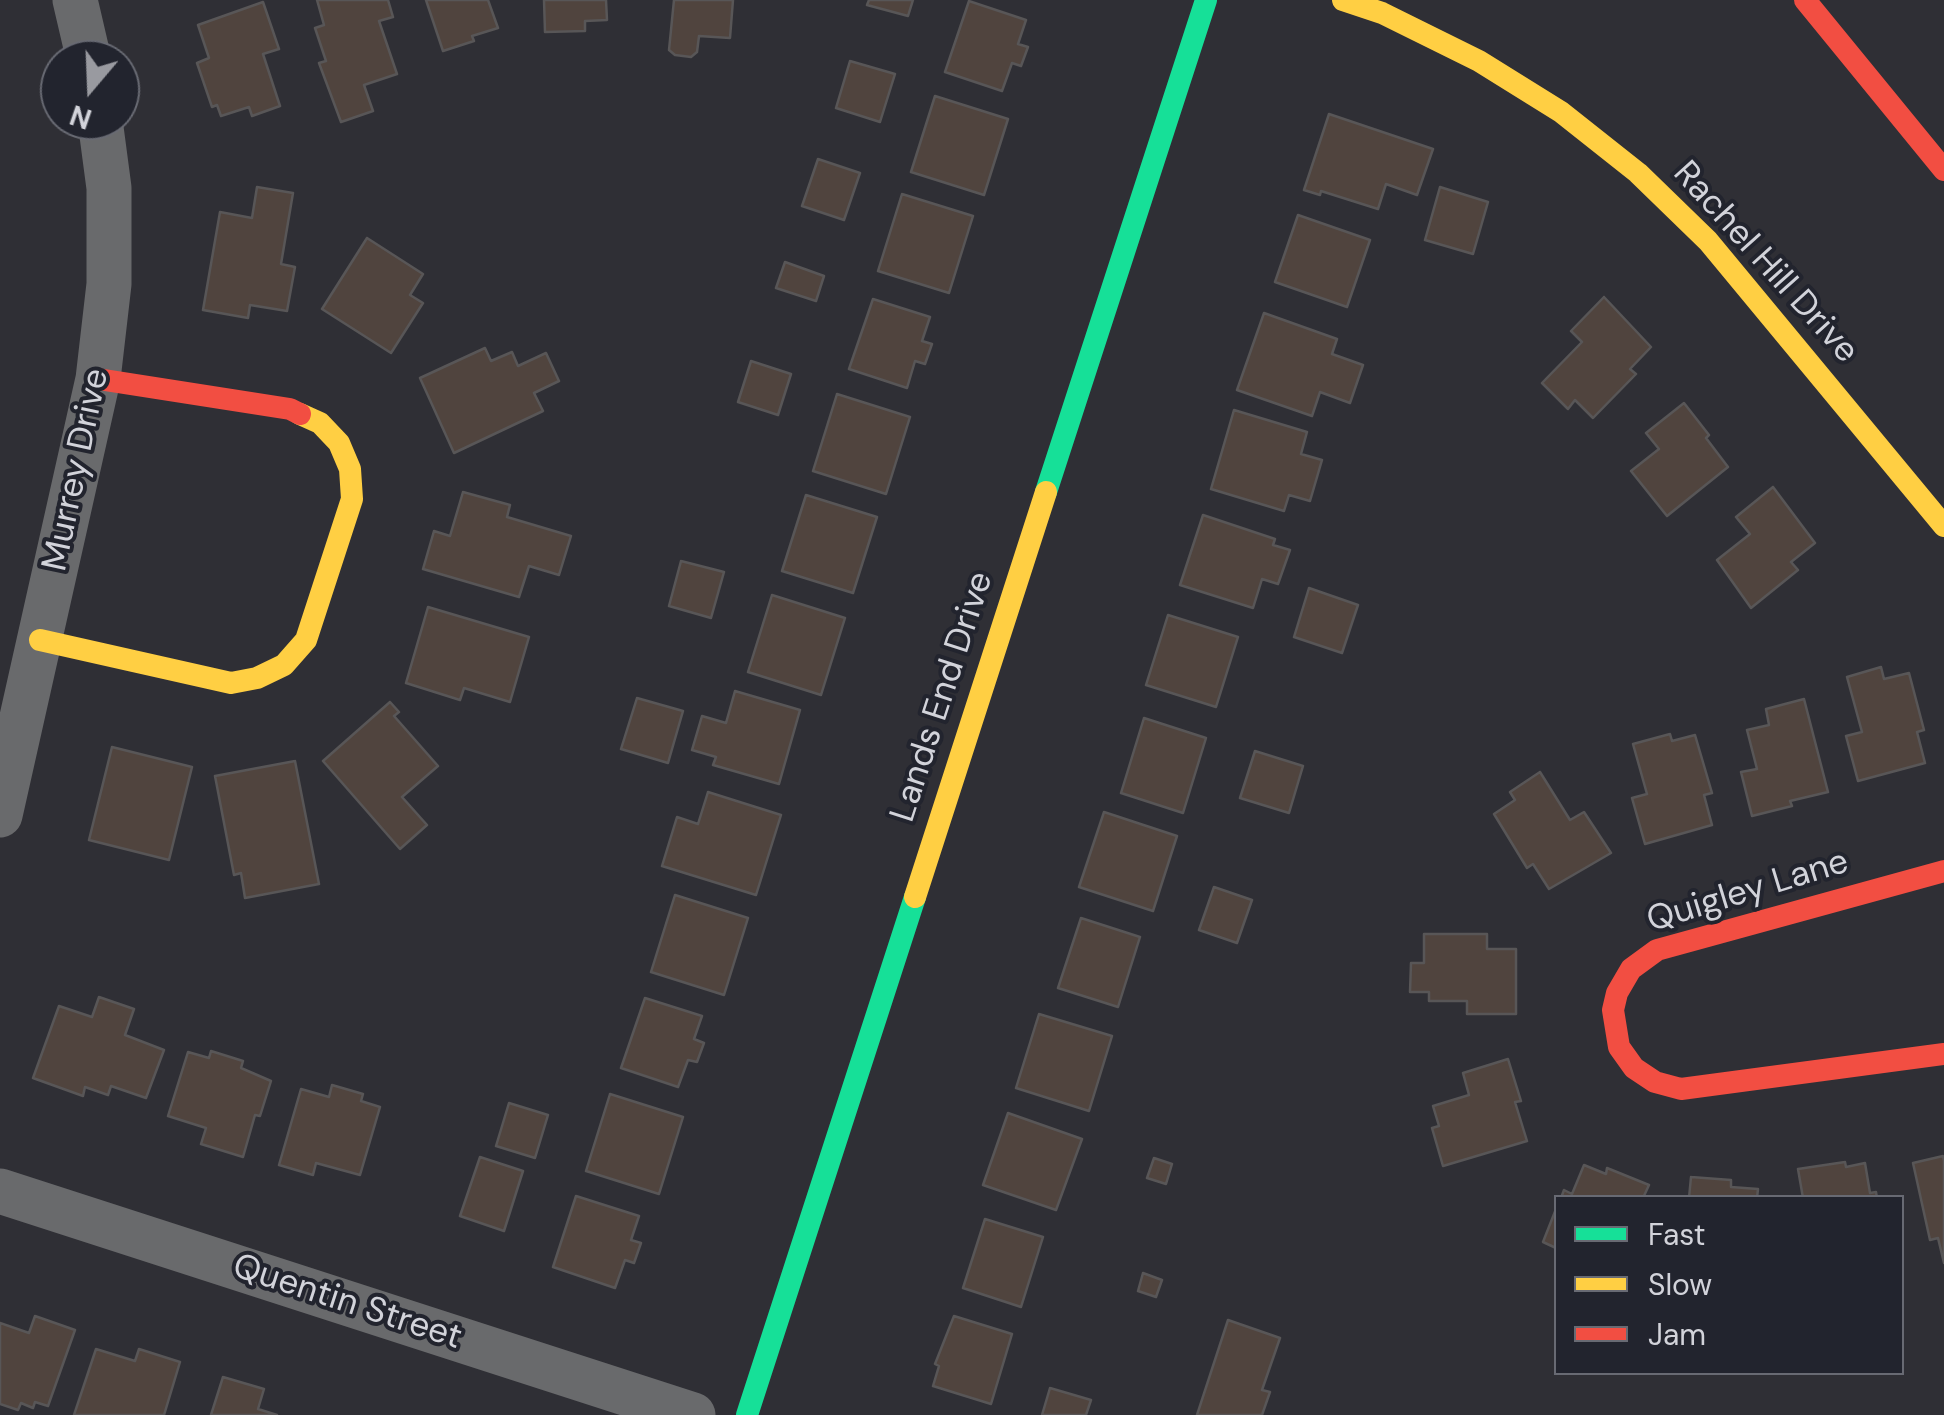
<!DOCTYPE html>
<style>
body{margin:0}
#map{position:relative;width:1944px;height:1415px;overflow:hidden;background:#2f2f35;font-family:"DM Sans",sans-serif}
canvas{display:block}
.legend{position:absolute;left:1554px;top:1195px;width:350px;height:180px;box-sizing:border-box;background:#22242e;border:2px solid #686a73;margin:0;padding:12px 18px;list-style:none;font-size:30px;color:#d2d3da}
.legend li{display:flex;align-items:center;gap:20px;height:50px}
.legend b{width:50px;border:2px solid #686a73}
.north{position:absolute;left:40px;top:40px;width:100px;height:100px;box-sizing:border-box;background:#22242e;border:2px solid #686a73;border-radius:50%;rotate:199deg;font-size:28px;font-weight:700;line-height:40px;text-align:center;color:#d2d3da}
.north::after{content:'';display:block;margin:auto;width:35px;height:45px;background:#999aa0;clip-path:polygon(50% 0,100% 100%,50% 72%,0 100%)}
</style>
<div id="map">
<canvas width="1944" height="1415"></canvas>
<ul class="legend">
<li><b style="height:12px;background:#16e098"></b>Fast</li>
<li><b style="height:12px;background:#ffcf43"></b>Slow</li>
<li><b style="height:12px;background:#f24e42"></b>Jam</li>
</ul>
<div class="north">N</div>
</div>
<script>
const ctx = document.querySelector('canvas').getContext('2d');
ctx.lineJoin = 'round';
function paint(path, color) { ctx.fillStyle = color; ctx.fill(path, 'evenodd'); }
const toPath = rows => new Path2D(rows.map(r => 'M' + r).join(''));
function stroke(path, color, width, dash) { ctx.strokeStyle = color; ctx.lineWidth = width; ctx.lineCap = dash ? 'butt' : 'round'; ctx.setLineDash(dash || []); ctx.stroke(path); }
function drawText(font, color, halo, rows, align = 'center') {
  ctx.font = font + ' "DM Sans",sans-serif'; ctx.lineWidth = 8; ctx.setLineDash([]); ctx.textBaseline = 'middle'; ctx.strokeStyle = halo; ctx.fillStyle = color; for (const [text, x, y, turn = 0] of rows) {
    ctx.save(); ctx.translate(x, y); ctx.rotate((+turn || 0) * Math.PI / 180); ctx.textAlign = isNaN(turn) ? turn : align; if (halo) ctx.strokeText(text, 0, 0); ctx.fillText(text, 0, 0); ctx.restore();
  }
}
const building = toPath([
 [317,0,388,0,393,17,379,21,397,74,364,85,373,111,341,122,319,63,326,61,315,28,324,25,317,0],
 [426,0,488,0,498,28,472,36,474,41,443,51,426,0],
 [544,0,606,0,607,20,585,21,585,31,545,32,544,0],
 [674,0,733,0,730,38,699,36,697,52,691,57,675,55,669,50,674,0],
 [869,0,913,0,908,16,867,5,869,0],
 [969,1,1026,20,1018,44,1028,47,1021,66,1012,63,1002,91,945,72,969,1],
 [263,2,279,49,263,54,280,106,252,116,249,107,221,116,217,105,212,107,197,63,209,58,198,25,263,2],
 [850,61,895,74,880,122,836,108,850,61],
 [935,96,1008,119,984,195,911,172,935,96],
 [1329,114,1433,149,1417,195,1386,184,1378,209,1321,191,1320,195,1304,190,1329,114],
 [818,159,860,173,844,220,802,206,818,159],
 [257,187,293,193,281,264,295,267,287,311,250,305,248,318,203,310,220,212,252,218,257,187],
 [1440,187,1488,202,1473,254,1425,240,1440,187],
 [902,194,973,216,949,293,878,271,902,194],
 [1298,215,1370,240,1347,307,1275,282,1298,215],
 [367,238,423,274,410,295,423,303,391,353,322,309,367,238],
 [785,262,824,276,816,301,776,288,785,262],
 [1604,297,1651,347,1630,369,1636,374,1593,418,1575,400,1568,409,1542,383,1582,342,1571,331,1604,297],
 [873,299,930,317,922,341,932,344,925,364,915,361,907,388,849,369,873,299],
 [1264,313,1337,339,1332,354,1363,365,1350,403,1320,392,1312,416,1237,390,1264,313],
 [485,348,491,361,512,352,518,366,546,353,559,381,534,393,543,411,454,453,420,378,485,348],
 [751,361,791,374,778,415,738,402,751,361],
 [837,394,910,417,886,494,813,471,837,394],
 [1684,403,1709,435,1706,438,1728,467,1667,516,1631,471,1659,449,1646,433,1684,403],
 [1234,410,1307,432,1301,454,1322,460,1310,501,1289,495,1284,511,1211,489,1234,410],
 [1773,487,1815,543,1791,562,1798,570,1751,608,1717,560,1750,534,1736,517,1773,487],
 [463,492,510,505,507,517,571,536,559,575,529,566,519,597,423,569,434,531,450,536,463,492],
 [806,495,877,517,853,593,782,571,806,495],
 [1203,515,1275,539,1273,545,1290,550,1278,584,1262,579,1253,608,1180,585,1203,515],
 [681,561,724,572,711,618,669,606,681,561],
 [1309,588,1358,605,1342,653,1294,637,1309,588],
 [772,595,845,618,821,695,748,672,772,595],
 [428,607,529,637,510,702,464,688,460,700,406,683,428,607],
 [1168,615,1238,637,1216,707,1146,685,1168,615],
 [1881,667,1884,679,1909,673,1924,730,1917,732,1925,763,1858,781,1846,736,1862,732,1847,677,1881,667],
 [735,691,800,710,779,784,713,765,716,757,692,750,702,716,726,723,735,691],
 [637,698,683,711,668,763,621,749,637,698],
 [1804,699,1828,792,1790,801,1792,806,1752,816,1741,772,1757,769,1747,730,1769,725,1766,709,1804,699],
 [390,702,399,712,394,716,438,766,402,797,427,825,400,849,323,761,390,702],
 [1144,718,1206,738,1183,813,1121,793,1144,718],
 [1670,734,1672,741,1695,735,1712,793,1704,795,1712,825,1645,844,1632,798,1647,794,1633,744,1670,734],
 [112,747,192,767,169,860,89,840,112,747],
 [1255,751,1303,766,1289,813,1240,798,1255,751],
 [295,761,319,884,245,898,241,873,234,875,215,776,295,761],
 [1540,772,1570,820,1584,812,1611,853,1549,889,1533,864,1527,868,1494,814,1515,800,1510,792,1540,772],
 [708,792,781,815,756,895,662,866,677,817,698,824,708,792],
 [1104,812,1177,836,1153,911,1079,887,1104,812],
 [1214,887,1252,900,1237,943,1199,930,1214,887],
 [675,895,748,918,724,995,651,972,675,895],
 [1081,918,1140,937,1118,1007,1058,988,1081,918],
 [1424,934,1487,934,1487,949,1516,949,1516,1014,1467,1014,1467,1001,1429,1001,1429,992,1410,992,1411,963,1424,963,1424,934],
 [99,997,134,1009,125,1035,164,1050,146,1098,111,1086,108,1095,85,1087,83,1096,33,1078,59,1006,92,1017,99,997],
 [645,998,702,1016,694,1039,704,1043,697,1062,688,1060,678,1087,621,1068,645,998],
 [1039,1014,1112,1036,1089,1111,1016,1088,1039,1014],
 [211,1051,243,1061,241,1068,271,1081,260,1116,255,1115,243,1157,201,1144,206,1128,168,1116,188,1052,209,1058,211,1051],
 [1508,1059,1521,1101,1515,1102,1527,1141,1443,1166,1432,1128,1439,1126,1433,1106,1469,1095,1463,1073,1508,1059],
 [332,1085,363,1094,361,1101,380,1107,360,1175,316,1163,313,1175,279,1165,301,1089,329,1097,332,1085],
 [610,1094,683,1117,659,1194,586,1171,610,1094],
 [509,1103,548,1115,535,1158,496,1146,509,1103],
 [1008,1113,1082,1139,1056,1210,983,1185,1008,1113],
 [1943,1156,1944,1161,1944,1263,1938,1238,1930,1240,1913,1163,1943,1156],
 [480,1157,523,1171,504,1231,460,1216,480,1157],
 [1154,1158,1172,1164,1166,1184,1147,1178,1154,1158],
 [1845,1162,1846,1167,1865,1163,1870,1193,1876,1192,1877,1198,1803,1198,1798,1169,1845,1162],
 [1584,1165,1606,1174,1607,1168,1649,1185,1643,1198,1561,1198,1564,1190,1572,1194,1584,1165],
 [1691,1177,1731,1180,1731,1187,1758,1189,1757,1198,1689,1198,1691,1177],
 [576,1196,639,1216,631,1240,641,1243,634,1263,625,1260,615,1288,553,1267,576,1196],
 [1556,1209,1556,1248,1543,1242,1556,1209],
 [985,1219,1043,1237,1021,1307,963,1288,985,1219],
 [1143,1273,1162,1280,1156,1297,1138,1291,1143,1273],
 [35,1316,75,1330,48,1406,35,1402,33,1408,21,1403,18,1410,0,1404,0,1323,29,1333,35,1316],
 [954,1316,1012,1334,991,1404,933,1386,939,1366,935,1364,954,1316],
 [1228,1320,1280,1338,1262,1390,1270,1392,1262,1415,1197,1415,1228,1320],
 [96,1349,135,1361,139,1349,180,1362,164,1415,74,1415,96,1349],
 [223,1377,264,1389,258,1409,277,1415,211,1415,223,1377],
 [1050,1388,1091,1400,1086,1415,1042,1415,1050,1388]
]);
paint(building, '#50443e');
stroke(building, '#585657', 2.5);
stroke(toPath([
 [75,0,89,60],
 [0,815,98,379,109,284,109,188,100,120],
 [0,1191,693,1415]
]), '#696a6c', 45);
stroke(toPath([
 [1046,492,1206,0],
 [747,1415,915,897]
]), '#16e098', 22);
stroke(toPath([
 [1343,0,1382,13,1479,61,1561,112,1638,173,1708,241,1944,526],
 [40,640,231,683,257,678,284,665,306,640,352,499,350,469,339,443,320,423,300,414],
 [915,897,1046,492]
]), '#ffcf43', 22);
stroke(toPath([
 [1805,0,1944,170],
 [98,379,290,409,300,414],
 [1944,871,1657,950,1631,969,1617,993,1613,1010,1619,1047,1634,1068,1655,1082,1681,1089,1944,1054]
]), '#f24e42', 22);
drawText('35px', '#d2d3da', '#22242e', [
 ["Rachel Hill Drive",1765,263,48],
 ["Murrey Drive",77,470,-78],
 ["Lands End Drive",943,697,-72],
 ["Quigley Lane",1748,892,-17],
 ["Quentin Street",347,1303,18]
]);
</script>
